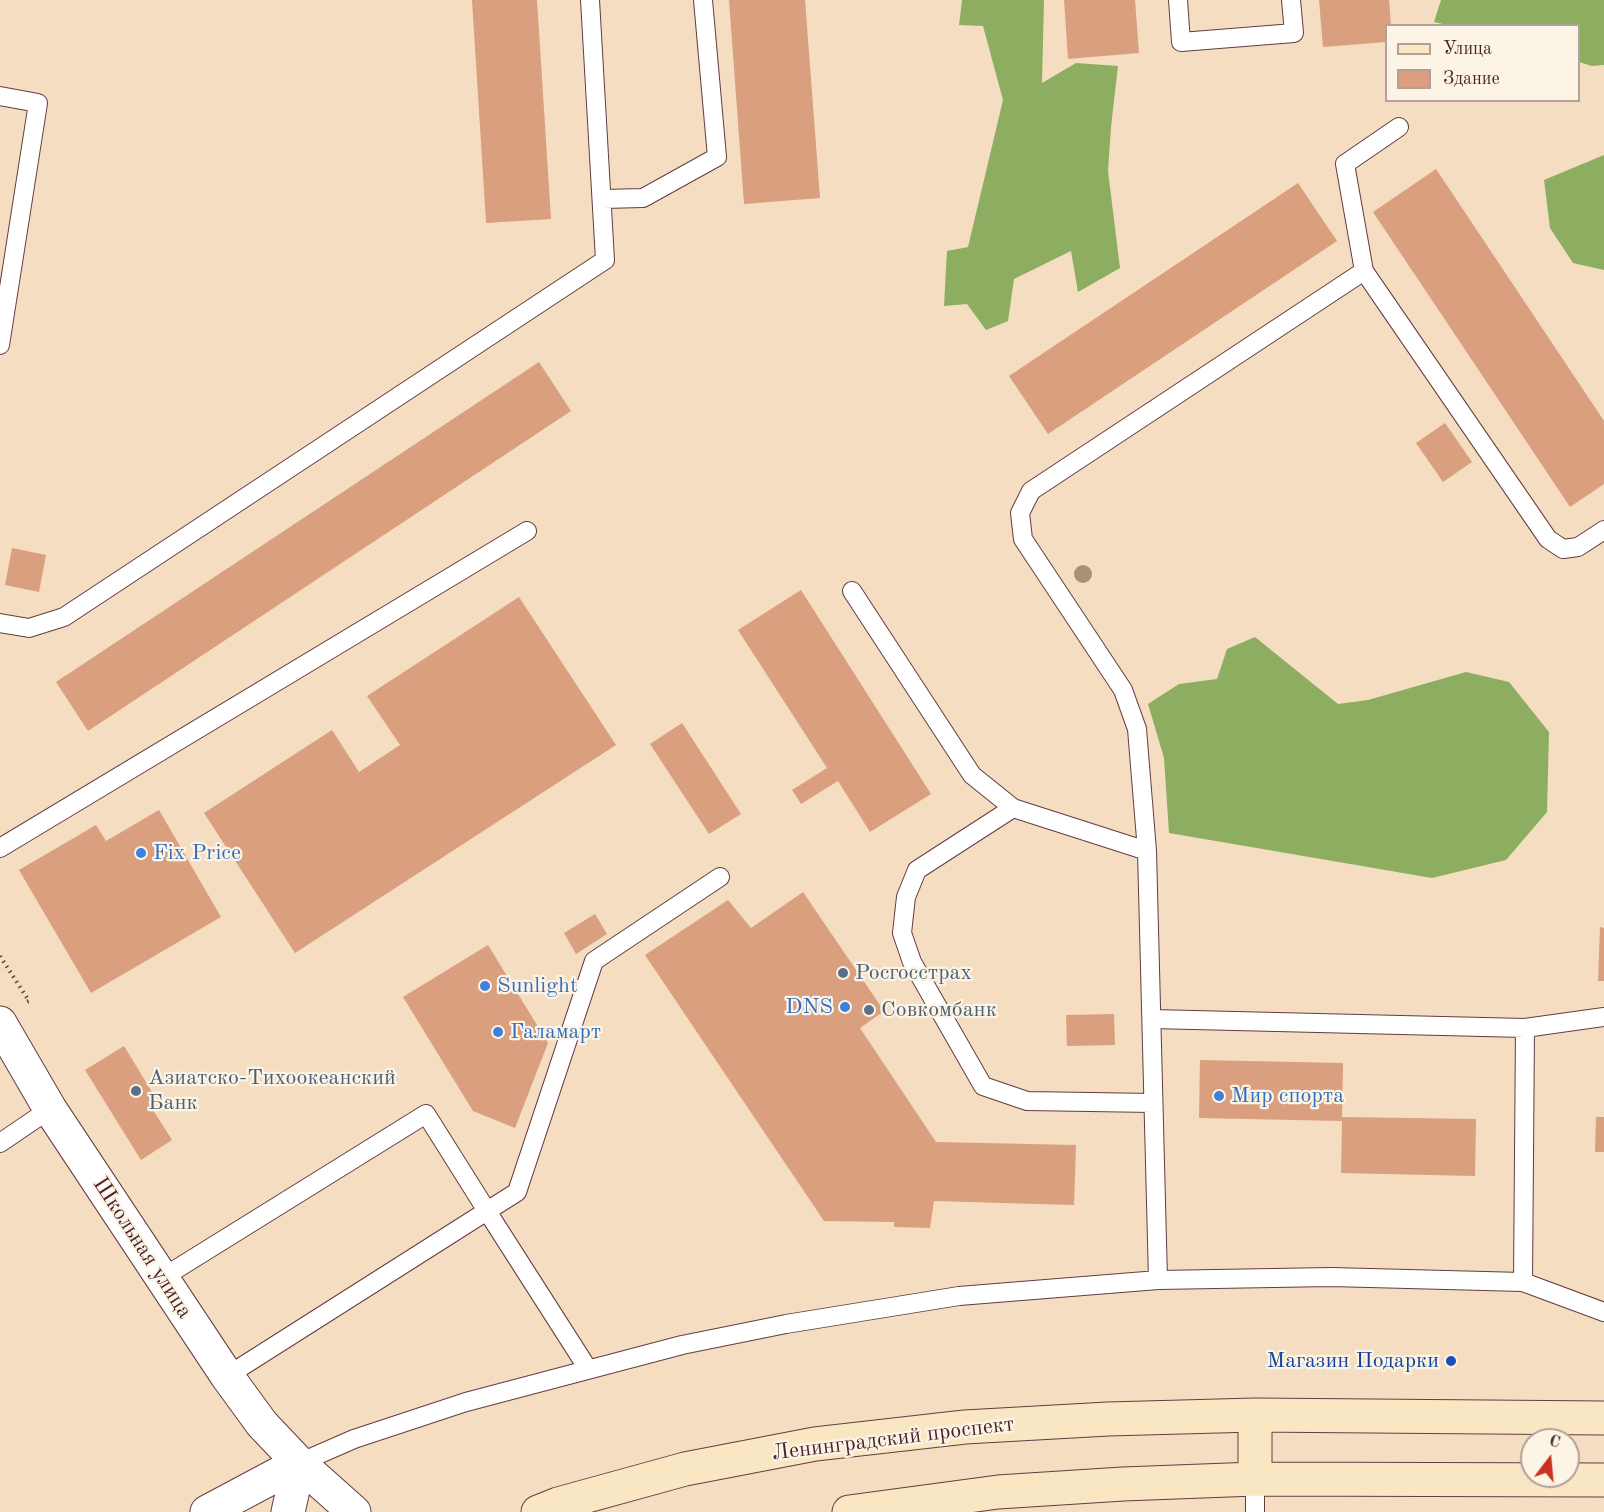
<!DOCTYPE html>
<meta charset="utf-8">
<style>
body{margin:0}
#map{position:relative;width:1604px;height:1512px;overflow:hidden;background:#f4ddc0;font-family:"Old Standard TT",serif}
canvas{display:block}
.legend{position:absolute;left:1385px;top:24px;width:195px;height:78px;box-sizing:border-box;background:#fcf5e5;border:2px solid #b59f9b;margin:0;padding:8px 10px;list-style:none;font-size:18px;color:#4a1f2b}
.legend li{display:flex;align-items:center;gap:12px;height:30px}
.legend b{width:30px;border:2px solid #b59f9b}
.north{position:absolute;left:1520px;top:1428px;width:60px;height:60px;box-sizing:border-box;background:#fcf5e5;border:2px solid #b59f9b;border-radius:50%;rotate:16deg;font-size:16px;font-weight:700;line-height:24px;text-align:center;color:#4a1f2b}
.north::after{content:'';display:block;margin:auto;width:21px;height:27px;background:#c8321e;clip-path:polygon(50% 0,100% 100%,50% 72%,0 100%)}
</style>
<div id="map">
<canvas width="1604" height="1512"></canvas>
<ul class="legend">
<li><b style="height:8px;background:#f9e7c3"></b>Улица</li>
<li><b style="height:16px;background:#d99f7e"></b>Здание</li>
</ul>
<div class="north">С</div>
</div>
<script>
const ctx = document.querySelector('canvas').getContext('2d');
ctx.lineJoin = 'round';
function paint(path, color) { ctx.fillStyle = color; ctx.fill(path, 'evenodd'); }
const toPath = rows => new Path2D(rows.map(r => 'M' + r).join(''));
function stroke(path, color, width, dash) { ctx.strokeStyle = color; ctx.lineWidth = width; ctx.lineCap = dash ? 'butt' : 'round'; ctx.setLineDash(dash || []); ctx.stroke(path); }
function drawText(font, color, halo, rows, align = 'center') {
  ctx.font = font + ' "Old Standard TT",serif'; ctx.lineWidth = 4.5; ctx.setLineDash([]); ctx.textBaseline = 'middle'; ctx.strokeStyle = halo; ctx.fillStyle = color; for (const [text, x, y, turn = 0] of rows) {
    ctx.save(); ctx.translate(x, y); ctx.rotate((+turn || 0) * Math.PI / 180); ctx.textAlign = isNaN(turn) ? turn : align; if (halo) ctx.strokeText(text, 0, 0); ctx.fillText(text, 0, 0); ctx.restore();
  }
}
paint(toPath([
 [962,0,1044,0,1042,83,1076,63,1118,66,1111,127,1108,171,1120,268,1078,292,1071,251,1014,279,1008,321,986,330,967,304,944,306,947,251,968,247,1003,100,983,26,959,25],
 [1441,0,1604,0,1604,65,1592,66,1579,62,1578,26,1447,25,1434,22],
 [1604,155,1604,270,1573,263,1550,228,1544,180],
 [1255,637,1338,704,1368,700,1466,672,1509,682,1549,732,1547,812,1506,860,1432,878,1169,833,1164,758,1148,704,1179,684,1217,679,1227,649]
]), '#8dae61');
paint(toPath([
 [472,0,537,0,551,219,486,223],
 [729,0,805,0,820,198,744,204],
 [1064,0,1135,0,1139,53,1068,59],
 [1319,0,1389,0,1391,26,1386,26,1386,42,1323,47],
 [1436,169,1604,421,1604,484,1570,507,1373,212],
 [1298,183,1337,241,1048,434,1009,376],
 [539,362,571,411,88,731,56,682],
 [1445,423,1472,462,1443,482,1416,443],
 [12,548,46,555,39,592,5,585],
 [801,590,931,794,870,832,838,781,801,804,792,790,827,768,738,630],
 [519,597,616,745,295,953,204,813,332,730,359,772,400,745,367,696],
 [682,723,741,814,709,834,650,744],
 [159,810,221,917,91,993,19,870,96,825,106,841],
 [803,892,884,1011,860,1028,936,1142,1076,1145,1074,1205,934,1201,930,1228,894,1227,894,1222,824,1221,645,955,728,900,751,928],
 [595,914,607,934,576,954,564,933],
 [1600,927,1604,928,1604,981,1598,981],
 [488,945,548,1043,515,1128,473,1111,403,997],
 [1114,1014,1115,1045,1067,1046,1066,1015],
 [124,1046,155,1097,148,1102,172,1140,141,1160,85,1070],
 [1200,1060,1343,1063,1342,1117,1476,1119,1475,1176,1341,1173,1342,1121,1199,1118],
 [1596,1117,1604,1117,1604,1152,1595,1152]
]), '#d99f7e');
const service = toPath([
 [1178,0,1181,42,1294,33,1291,0],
 [0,96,38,103,0,345],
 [603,199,643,198,717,157,703,0],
 [1364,271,1345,164,1399,127],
 [852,591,972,775,1013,808],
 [0,623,29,628,64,617,605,260,590,0],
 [0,848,527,531],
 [1147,851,1013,808,917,870,906,897,902,933,912,962,983,1086,1027,1101,1153,1103],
 [1152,1019,1525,1028],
 [0,1143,50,1109],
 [162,1278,426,1114,487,1211,227,1376],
 [1158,1280,1147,851,1137,729,1123,690,1023,539,1020,513,1031,491,1364,271,1548,539,1563,549,1578,547,1604,530],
 [1523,1282,1525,1028,1604,1017],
 [588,1369,487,1211,517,1192,594,961,720,877],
 [299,1463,354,1439,466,1402,682,1345,786,1324,959,1296,1158,1280,1331,1277,1523,1282,1604,1312],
 [1255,1512,1255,1479]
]);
const minor = toPath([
 [0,1023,50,1109,227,1376,262,1424,299,1463,354,1512],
 [207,1512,299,1463],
 [288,1512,299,1463]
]);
const secondary = toPath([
 [1255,1479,1255,1415],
 [538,1512,558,1504,685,1469,815,1444,965,1427,1108,1419,1255,1415,1604,1418],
 [849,1512,998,1492,1123,1484,1255,1479,1604,1480]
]);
stroke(service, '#643c41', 20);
stroke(minor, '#643c41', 35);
stroke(secondary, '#643c41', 35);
stroke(toPath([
 [0,956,29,1001,24,1003]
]), '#643c41', 4, [1.5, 4.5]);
stroke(service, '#fff', 18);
stroke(minor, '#fff', 33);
stroke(secondary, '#f9e7c3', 33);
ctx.fillStyle = '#a89179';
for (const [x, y] of [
 [1083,574]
]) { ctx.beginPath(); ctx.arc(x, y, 9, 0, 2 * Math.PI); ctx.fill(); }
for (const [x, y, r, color] of [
 [141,853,6,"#3f7fe0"],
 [843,973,6,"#5c6f8a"],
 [485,986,6,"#3f7fe0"],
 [845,1007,6,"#3f7fe0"],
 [869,1010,6,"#5c6f8a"],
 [498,1032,6,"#3f7fe0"],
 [136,1091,6,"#5c6f8a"],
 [1219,1096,6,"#3f7fe0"],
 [1451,1361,6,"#1a4fb4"]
]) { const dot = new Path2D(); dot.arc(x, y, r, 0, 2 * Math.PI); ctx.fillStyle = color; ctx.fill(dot); stroke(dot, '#fcf5e5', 2); }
drawText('22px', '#366cbe', '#fcf5e5', [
 ["Fix Price",153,853],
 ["Sunlight",497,986],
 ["DNS",833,1007,"right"],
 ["Галамарт",510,1032],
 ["Мир спорта",1231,1096]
], 'left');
drawText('22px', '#4e5e75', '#fcf5e5', [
 ["Росгосстрах",855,973],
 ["Совкомбанк",881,1010],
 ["Азиатско-Тихоокеанский",148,1078],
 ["Банк",148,1103]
], 'left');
drawText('22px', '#4a1f2b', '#fcf5e5', [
 ["Школьная улица",142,1248,57],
 ["Ленинградский проспект",893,1439,-7]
]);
drawText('22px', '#164399', '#fcf5e5', [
 ["Магазин Подарки",1439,1361]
], 'right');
</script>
